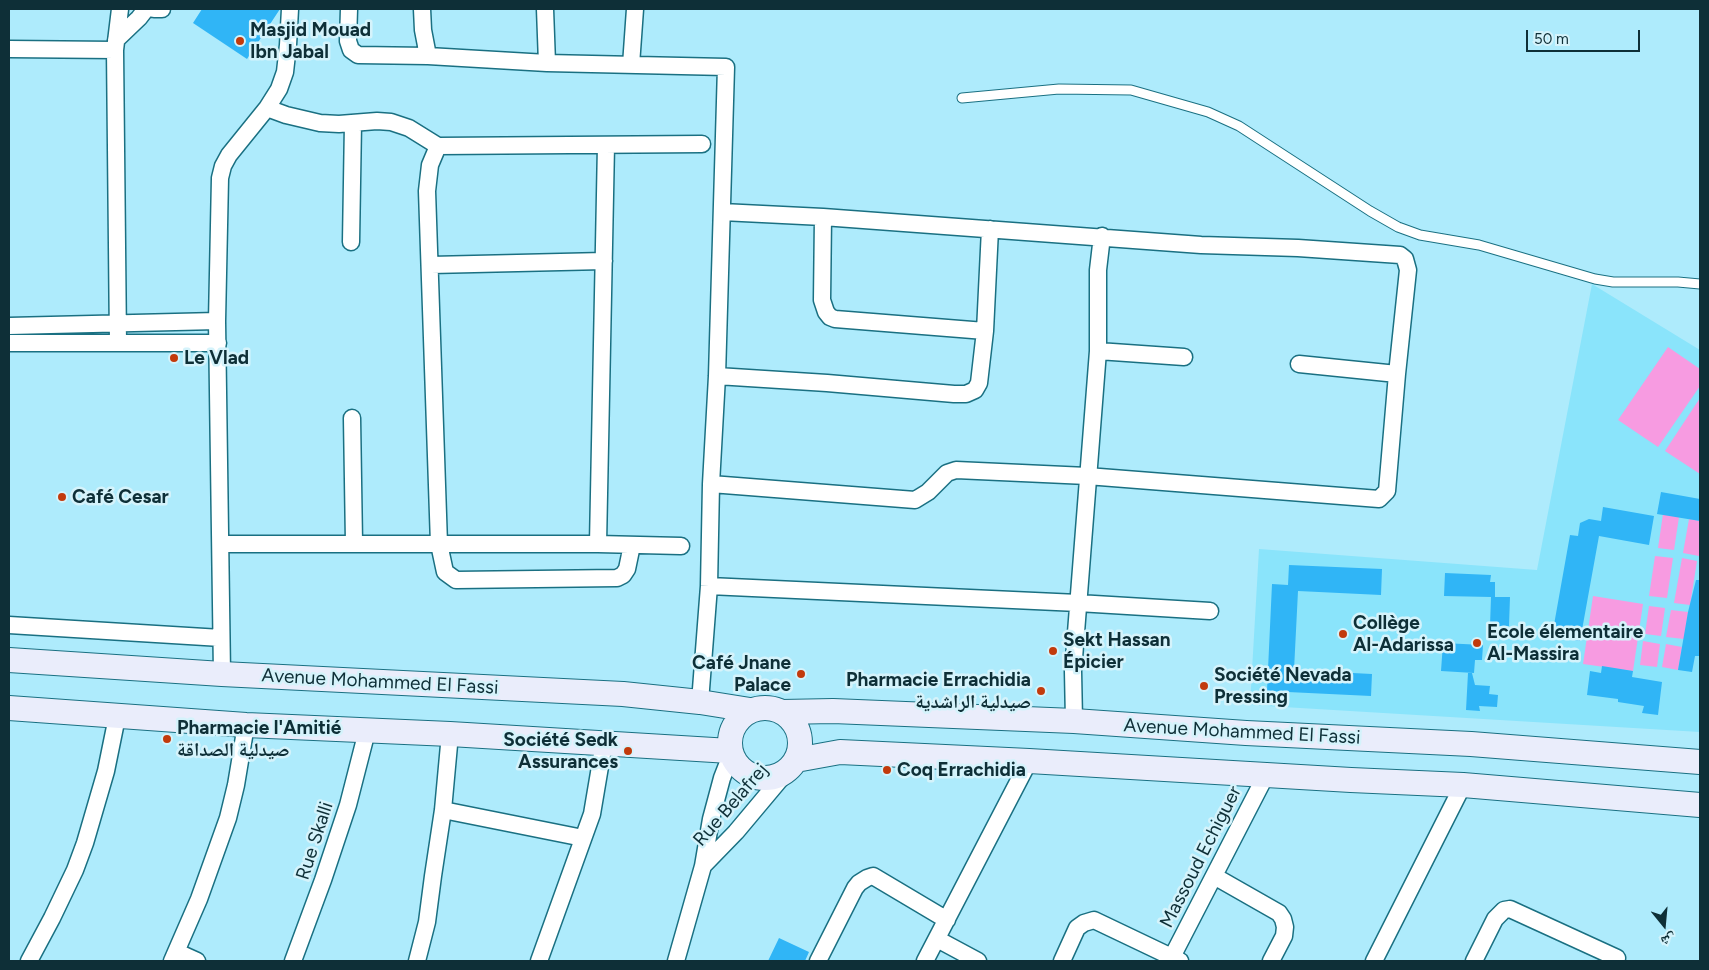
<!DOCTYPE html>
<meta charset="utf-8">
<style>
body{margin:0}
#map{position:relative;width:1709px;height:970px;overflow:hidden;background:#aeebfc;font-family:Figtree,"Noto Naskh Arabic",sans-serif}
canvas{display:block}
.frame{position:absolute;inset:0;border:10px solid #0e2f37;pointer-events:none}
.north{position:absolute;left:1639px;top:900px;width:50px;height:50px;-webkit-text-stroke:4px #d5f3fb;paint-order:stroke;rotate:163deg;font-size:14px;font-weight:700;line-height:20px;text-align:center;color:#0e2f37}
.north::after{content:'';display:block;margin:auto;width:18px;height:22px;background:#0e2f37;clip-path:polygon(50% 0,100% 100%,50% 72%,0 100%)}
.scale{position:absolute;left:1526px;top:30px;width:114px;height:22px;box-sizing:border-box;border:2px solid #0e2f37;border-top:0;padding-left:6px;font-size:15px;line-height:18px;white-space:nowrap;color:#0e2f37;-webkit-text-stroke:4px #d5f3fb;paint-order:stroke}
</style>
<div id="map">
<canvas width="1709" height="970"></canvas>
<div class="frame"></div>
<div class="north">ش</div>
<div class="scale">50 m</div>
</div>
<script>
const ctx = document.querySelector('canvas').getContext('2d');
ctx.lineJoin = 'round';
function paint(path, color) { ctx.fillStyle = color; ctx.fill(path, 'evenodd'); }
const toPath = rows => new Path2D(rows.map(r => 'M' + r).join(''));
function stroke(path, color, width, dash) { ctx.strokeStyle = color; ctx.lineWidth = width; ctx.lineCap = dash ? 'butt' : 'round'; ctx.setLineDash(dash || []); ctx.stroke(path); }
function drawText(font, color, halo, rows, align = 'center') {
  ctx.font = font + ' Figtree,"Noto Naskh Arabic",sans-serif'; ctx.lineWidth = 5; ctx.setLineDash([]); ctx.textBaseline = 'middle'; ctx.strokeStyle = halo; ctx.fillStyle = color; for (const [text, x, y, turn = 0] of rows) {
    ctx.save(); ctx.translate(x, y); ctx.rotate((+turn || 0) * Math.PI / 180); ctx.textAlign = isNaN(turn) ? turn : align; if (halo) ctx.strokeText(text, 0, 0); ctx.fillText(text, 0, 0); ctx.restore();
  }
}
paint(toPath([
 [1592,284,1700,350,1700,732,1250,705,1259,549,1537,570]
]), '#8ae4fb');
paint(toPath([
 [1668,347,1700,369,1700,386,1658,447,1618,420],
 [1700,398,1700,474,1665,451],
 [1663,514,1679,517,1674,550,1658,548],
 [1689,519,1700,521,1699,556,1683,553],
 [1655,556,1673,558,1667,598,1649,596],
 [1682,558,1697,561,1690,605,1674,603],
 [1593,596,1643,604,1633,671,1583,664],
 [1649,606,1665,608,1661,636,1645,634],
 [1671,610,1688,612,1684,639,1666,637],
 [1643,641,1660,644,1657,667,1640,665],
 [1666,644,1682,647,1678,670,1662,667]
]), '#f79be1');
paint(toPath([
 [202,9,280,9,247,59,193,23],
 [1661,492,1700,499,1700,521,1657,514],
 [1603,507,1654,516,1649,545,1599,536,1580,641,1552,636,1570,535,1578,536,1580,523,1589,519,1601,521],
 [1289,565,1382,569,1381,595,1298,591,1294,670,1372,674,1371,696,1267,691,1272,584,1288,585],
 [1445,573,1491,575,1490,582,1495,582,1495,597,1510,597,1509,626,1490,626,1491,597,1444,596],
 [1696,580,1700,580,1700,656,1695,656,1692,672,1678,670,1688,612],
 [1443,643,1483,645,1482,660,1475,660,1474,673,1441,671],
 [1602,666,1633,671,1632,677,1662,682,1658,715,1642,713,1644,706,1618,702,1618,699,1587,695,1590,671,1601,673],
 [1468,673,1472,673,1475,685,1490,686,1489,694,1498,695,1497,707,1479,706,1480,711,1466,710],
 [779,938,809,952,805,961,768,961]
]), '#30b5f6');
const lane = toPath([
 [962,98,1059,89,1131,90,1208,112,1239,126,1370,211,1398,227,1420,235,1479,245,1595,279,1613,282,1678,282,1700,284]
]);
const street = toPath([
 [154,9,162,9],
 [349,9,348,41,351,50,358,55,428,56],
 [422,9,423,30,428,56,547,63,726,67,717,376,711,484,709,586,700,702],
 [545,9,547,63],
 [116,40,139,18,146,9],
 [9,49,115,50],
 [631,65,635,9],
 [267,108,286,115,320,123,339,124,377,121,391,122,409,128,438,146,702,144],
 [438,146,430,165,427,191,439,544,445,572,456,580,617,578,623,575,627,569,632,545],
 [823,217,822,300,826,312,830,317,835,319,985,331],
 [351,242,353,123],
 [431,265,604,261],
 [9,326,217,321],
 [9,343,218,343],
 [118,343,115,50,120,9],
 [1098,351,1184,357],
 [1299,364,1397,374],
 [717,376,827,383,954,394,966,394,975,390,979,383,985,331,990,229],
 [352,418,354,543],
 [711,484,915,500,928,492,947,473,956,470,1087,476,1379,499,1387,491,1397,374,1408,270,1405,259,1400,255,1298,248,1201,245,823,217,722,212],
 [221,544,598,544,681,546],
 [598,544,606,145],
 [709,586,1078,603,1210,611],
 [9,625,221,638],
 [222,674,217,321,220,178,223,166,229,155,267,108,279,89,285,72,288,45,290,9],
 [1074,721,1073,671,1098,351,1098,270,1102,236],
 [443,810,583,838],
 [703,866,736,832,788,770],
 [1214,876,1279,913,1283,919,1285,927,1284,936,1271,961],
 [937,939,978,961],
 [177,952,197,961],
 [1172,957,1266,775],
 [29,961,52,918,75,870,85,843,106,771,117,717],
 [172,961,199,899,228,818,236,785,246,725],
 [293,961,323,880,348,805,367,731],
 [417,961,427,922,433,876,443,810,450,734],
 [539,961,592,814,604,743],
 [676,961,703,866,711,819,722,778,731,755],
 [818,961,855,888,859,883,867,878,873,876,947,920],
 [925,961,1029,761],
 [1062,961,1077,928,1084,923,1094,920,1180,961],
 [1374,961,1463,785],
 [1474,961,1495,919,1504,910,1510,909,1617,958]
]);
const secondary = toPath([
 [9,660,222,674,623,694,700,702,750,710],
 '730 743a35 35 0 1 1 70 0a35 35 0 1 1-70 0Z',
 [9,708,246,725,450,734,730,751],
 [782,712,833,711,1074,721,1246,733,1471,744,1700,762],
 [796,760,840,752,1029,761,1351,780,1463,785,1700,805]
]);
stroke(lane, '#1a7082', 11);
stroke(street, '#1a7082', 19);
stroke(secondary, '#1a7082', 26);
stroke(lane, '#fff', 9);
stroke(street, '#fff', 16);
stroke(secondary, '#eaedfb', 24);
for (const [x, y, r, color] of [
 [240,41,5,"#c23a0c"],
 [174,358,5,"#c23a0c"],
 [62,497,5,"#c23a0c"],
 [1343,634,5,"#c23a0c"],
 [1477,643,5,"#c23a0c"],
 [1053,651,5,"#c23a0c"],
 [801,674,5,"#c23a0c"],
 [1204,686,5,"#c23a0c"],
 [1041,691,5,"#c23a0c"],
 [167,739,5,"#c23a0c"],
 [628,751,5,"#c23a0c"],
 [887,770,5,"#c23a0c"]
]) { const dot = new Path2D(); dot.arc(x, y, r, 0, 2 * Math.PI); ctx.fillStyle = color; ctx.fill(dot); stroke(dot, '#d5f3fb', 2); }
drawText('bold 19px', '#0e2f37', '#d5f3fb', [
 ["Masjid Mouad",250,30],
 ["Ibn Jabal",250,52],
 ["Le Vlad",184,358],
 ["Café Cesar",72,497],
 ["Collège",1353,623],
 ["Al-Adarissa",1353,645],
 ["Ecole élementaire",1487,632],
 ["Al-Massira",1487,654],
 ["Sekt Hassan",1063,640],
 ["Épicier",1063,662],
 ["Café Jnane",791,663,"right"],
 ["Palace",791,685,"right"],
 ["Société Nevada",1214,675],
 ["Pressing",1214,697],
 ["Pharmacie Errachidia",1031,680,"right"],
 ["صيدلية الراشدية",1031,702,"right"],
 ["Pharmacie l'Amitié",177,728],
 ["صيدلية الصداقة",177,750],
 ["Société Sedk",618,740,"right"],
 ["Assurances",618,762,"right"],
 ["Coq Errachidia",897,770]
], 'left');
drawText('19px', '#0e2f37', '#d5f3fb', [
 ["Avenue Mohammed El Fassi",380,682,3],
 ["Avenue Mohammed El Fassi",1242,732,3],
 ["Rue Belafrej",731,805,-49],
 ["Rue Skalli",315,841,-72],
 ["Massoud Echiguer",1201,857,-63]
]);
</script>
